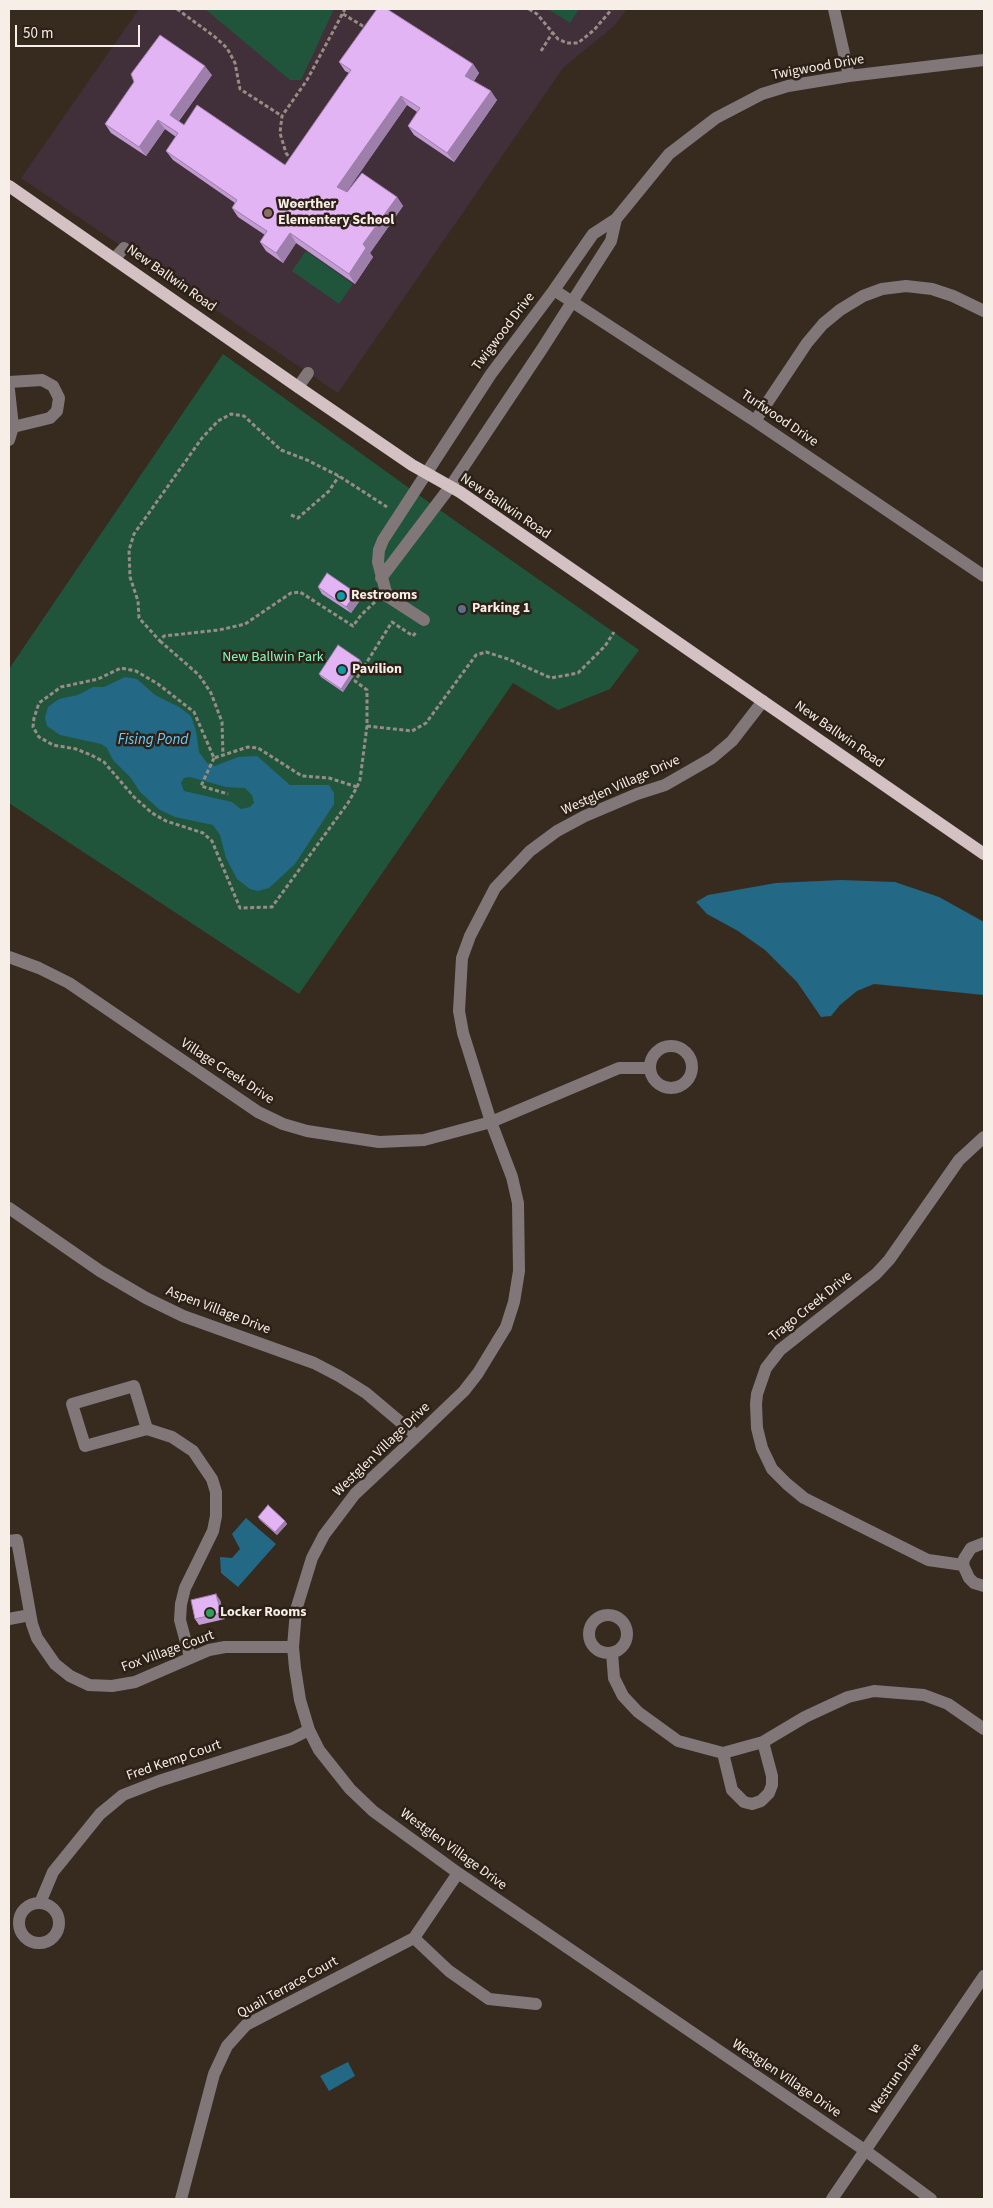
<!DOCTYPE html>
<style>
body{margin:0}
#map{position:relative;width:993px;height:2208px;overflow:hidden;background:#372b20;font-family:"Source Sans 3",sans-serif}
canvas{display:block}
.frame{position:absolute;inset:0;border:10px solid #f7eee7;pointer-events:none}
.scale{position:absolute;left:15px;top:25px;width:125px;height:22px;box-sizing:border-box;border:2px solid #f7eee7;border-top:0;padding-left:6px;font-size:15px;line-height:18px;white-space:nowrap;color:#f7eee7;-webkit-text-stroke:4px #2d2117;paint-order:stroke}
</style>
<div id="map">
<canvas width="993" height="2208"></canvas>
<div class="frame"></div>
<div class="scale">50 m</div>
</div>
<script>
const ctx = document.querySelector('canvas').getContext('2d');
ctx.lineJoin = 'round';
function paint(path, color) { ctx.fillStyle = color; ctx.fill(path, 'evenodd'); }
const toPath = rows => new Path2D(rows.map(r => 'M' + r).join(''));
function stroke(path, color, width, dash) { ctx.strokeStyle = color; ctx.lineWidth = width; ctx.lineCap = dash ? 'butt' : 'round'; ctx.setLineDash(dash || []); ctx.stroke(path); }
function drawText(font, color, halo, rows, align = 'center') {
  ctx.font = font + ' "Source Sans 3",sans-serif'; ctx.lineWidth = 5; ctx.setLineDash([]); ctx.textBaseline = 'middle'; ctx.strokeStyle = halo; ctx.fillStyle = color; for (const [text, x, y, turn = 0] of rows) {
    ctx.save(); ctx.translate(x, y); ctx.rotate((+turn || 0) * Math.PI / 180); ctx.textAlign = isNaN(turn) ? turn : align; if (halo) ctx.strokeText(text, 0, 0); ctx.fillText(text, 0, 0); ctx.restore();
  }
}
paint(toPath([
 [139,9,627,9,614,26,563,68,338,393,21,178]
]), '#412f39');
paint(toPath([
 [205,9,334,9,301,80,290,80],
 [548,9,579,9,570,23],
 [306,251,353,284,339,304,292,271],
 [223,354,434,506,639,650,610,689,558,710,513,683,299,994,9,803,9,669]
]), '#20553c');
paint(toPath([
 [125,677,137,679,155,695,179,707,191,716,196,731,199,752,207,763,215,766,238,757,257,756,290,785,329,785,334,793,334,804,295,864,269,888,258,891,250,889,237,879,226,858,220,835,213,825,175,817,160,810,140,792,131,778,113,760,107,748,101,744,60,735,47,726,45,718,48,707,59,699,78,695,93,687,104,687],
 [190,777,226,787,245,788,252,795,254,803,250,807,241,809,232,802,184,791,181,783,184,778],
 [841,880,895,882,939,897,984,922,984,995,874,984,857,991,840,1005,831,1016,821,1017,797,982,765,950,738,931,707,914,696,902,708,895,776,883],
 [246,1518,276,1544,238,1587,221,1573,220,1557,232,1558,240,1549,232,1534],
 [348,2062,355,2076,329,2091,320,2076]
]), '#236884');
stroke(toPath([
 [177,9,215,37,227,48,235,63,240,89,282,116],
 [529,9,537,14,558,39,567,43,578,43,594,30,612,9],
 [343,14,366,28],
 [541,51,553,32],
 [292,161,286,153,280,133,282,116,307,80,345,9],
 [291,515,298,518,329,491,339,476],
 [375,602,361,615,353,626,300,592,291,593,245,624,219,630,164,636,160,641,139,618,138,601,130,577,129,550,134,534,202,438,218,421,231,414,244,416,281,450,307,460,339,476,387,507],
 [160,641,199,675,211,693,222,722,223,755],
 [367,726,412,731,426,723,476,655,486,652,508,659,551,678,578,673,605,646,614,632],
 [214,758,201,786,228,794],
 [357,787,329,778,302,776,258,748,248,747,214,758,194,712,158,684,136,671,121,668,98,679,61,687,39,703,34,718,33,727,39,737,53,745,76,749,93,756,104,762,134,797,152,813,166,821,203,833,212,841,240,908,272,907,348,803,357,787,360,780,367,726,367,690,355,681,392,622,413,636,417,631]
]), '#988d84', 3, [4, 2.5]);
stroke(toPath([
 [834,9,849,76],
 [115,258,124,248],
 [554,290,755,421,984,576],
 [9,382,42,380,53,386,59,398,57,411,50,418,13,427],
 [298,387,308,373],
 [9,390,13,427,9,440],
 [755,421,807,343,823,324,840,310,863,296,882,289,906,286,932,289,953,296,984,311],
 [381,578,450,487,542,349,611,241,616,219],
 [424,620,387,596,378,562,379,550,383,540,491,374,554,290,593,234,616,219,669,154,716,118,762,94,788,86,849,76,984,60],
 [763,701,732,741,712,758,665,785,637,794,585,816,557,831,530,851,495,888,470,936,462,958,459,1011,463,1033,491,1122,512,1177,518,1203,519,1271,514,1302,506,1327,478,1373,464,1391,417,1436,355,1494,324,1535,312,1558,296,1610,293,1647,295,1668,300,1700,309,1730,319,1750,350,1789,373,1811,458,1873,866,2151,931,2199],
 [9,957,39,968,69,983,258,1112,283,1124,307,1131,379,1142,424,1140,491,1122,619,1068,649,1068],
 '650 1067a21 21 0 1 1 42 0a21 21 0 1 1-42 0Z',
 [9,1208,100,1271,146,1298,183,1316,314,1363,339,1376,366,1393,417,1436],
 [147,1429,134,1386,72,1404,85,1446,147,1429,172,1437,193,1451,212,1479,216,1492,216,1516,213,1531,185,1588,181,1604,180,1620,190,1657],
 [9,1541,17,1540,32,1624,37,1638,55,1664,70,1676,89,1685,112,1686,135,1682,209,1650,225,1647,293,1647],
 [984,1543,971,1548,964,1559,963,1565,969,1578,974,1583,984,1586],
 [963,1565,928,1560,804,1498,787,1484,772,1469,762,1448,757,1428,756,1404,757,1394,766,1368,780,1350,876,1274,889,1260,959,1160,984,1137],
 '589 1634a19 19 0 1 1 38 0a19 19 0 1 1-38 0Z',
 [9,1619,30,1615],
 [612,1653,614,1678,623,1696,638,1712,678,1741,723,1753,763,1742,805,1717,848,1697,874,1691,924,1695,948,1704,984,1729],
 [723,1753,732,1790,744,1802,752,1804,761,1801,769,1793,772,1785,772,1776,763,1742],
 [40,1903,53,1872,100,1814,123,1795,159,1781,291,1739,309,1730],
 '19 1923a20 20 0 1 1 40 0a20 20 0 1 1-40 0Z',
 [414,1938,449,1971,489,1999,536,2004],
 [181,2199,214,2074,227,2046,246,2025,414,1938,458,1873],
 [832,2199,984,1976]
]), '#817779', 12);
stroke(toPath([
 [9,186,298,387,412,465,460,492,984,854]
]), '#d4c1c3', 12);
paint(toPath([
 [339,62,473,64,479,73,474,81,497,100,454,162,414,135,408,126,417,112,407,105,346,192,397,197,403,206,370,253,373,257,355,284,296,243,283,263,266,251,260,242,265,235,238,217,232,208,235,203,173,160,166,151,176,137,165,129,146,156,111,133,105,124,134,82,212,75,179,121,184,125,285,165,349,73,345,71],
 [318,587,356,593,361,599,351,613,322,594],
 [360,660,362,663,343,692,321,677,319,674],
 [258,1517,285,1521,287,1524,277,1535,260,1520],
 [220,1600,225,1619,199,1625,195,1619]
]), '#c29bd2');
paint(toPath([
 [473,64,479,73,471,85,465,76],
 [205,66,212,75,176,124,170,115],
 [491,91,497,100,454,162,447,153],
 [401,96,407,105,344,196,337,187],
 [158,120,165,129,146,156,139,147],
 [397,197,403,206,370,253,373,257,355,284,349,274,363,244],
 [290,233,296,243,283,263,276,253],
 [356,593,361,599,351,613,346,607],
 [360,660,362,663,343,692,341,689],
 [285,1521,287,1524,277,1535,275,1532],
 [216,1594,220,1600,225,1619,221,1613]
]), '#9e7eab');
const building = toPath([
 [377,9,387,9,473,64,465,76,491,91,447,153,408,126,420,108,401,96,337,187,347,192,362,173,397,197,363,244,366,248,349,274,290,233,276,253,260,242,267,231,232,208,237,200,166,151,178,133,158,120,139,147,105,124,134,82,131,74,160,35,205,66,170,115,184,125,197,105,285,165,351,70,339,62,377,9],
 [327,573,356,593,346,607,318,587,327,573],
 [338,645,360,660,341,689,319,674,338,645],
 [268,1505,285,1521,275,1532,258,1517,268,1505],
 [216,1594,221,1613,195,1619,191,1600,216,1594]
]);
paint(building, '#e2b4f4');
stroke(building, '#9e7eab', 1);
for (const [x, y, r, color] of [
 [268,213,5,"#8d6e63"],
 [341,596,5,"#0f9aa8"],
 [462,609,5,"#5c6f8a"],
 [342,670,5,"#0f9aa8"],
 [210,1613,5,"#2e9e5b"]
]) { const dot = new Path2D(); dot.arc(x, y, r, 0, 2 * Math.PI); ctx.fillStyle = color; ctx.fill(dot); stroke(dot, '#2d2117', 2); }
drawText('14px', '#f7eee7', '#2d2117', [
 ["Twigwood Drive",818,68,-10],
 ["New Ballwin Road",171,279,35],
 ["Twigwood Drive",504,332,-53],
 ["Turfwood Drive",779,419,34],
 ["New Ballwin Road",505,507,34],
 ["New Ballwin Road",839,735,35],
 ["Westglen Village Drive",621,786,-24],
 ["Village Creek Drive",227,1072,33],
 ["Trago Creek Drive",811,1307,-39],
 ["Aspen Village Drive",218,1311,21],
 ["Westglen Village Drive",382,1450,-44],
 ["Fox Village Court",168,1652,-20],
 ["Fred Kemp Court",174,1761,-19],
 ["Westglen Village Drive",453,1850,36],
 ["Quail Terrace Court",288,1988,-29],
 ["Westglen Village Drive",786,2079,34],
 ["Westrun Drive",896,2079,-56]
]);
drawText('bold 14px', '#f7eee7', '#2d2117', [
 ["Woerther",278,205],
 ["Elementery School",278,221],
 ["Restrooms",351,596],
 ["Parking 1",472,609],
 ["Pavilion",352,670],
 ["Locker Rooms",220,1613]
], 'left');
drawText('14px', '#86f6be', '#2d2117', [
 ["New Ballwin Park",273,658]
]);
drawText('italic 15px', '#6fcbf4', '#2d2117', [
 ["Fising Pond",153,741]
]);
</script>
